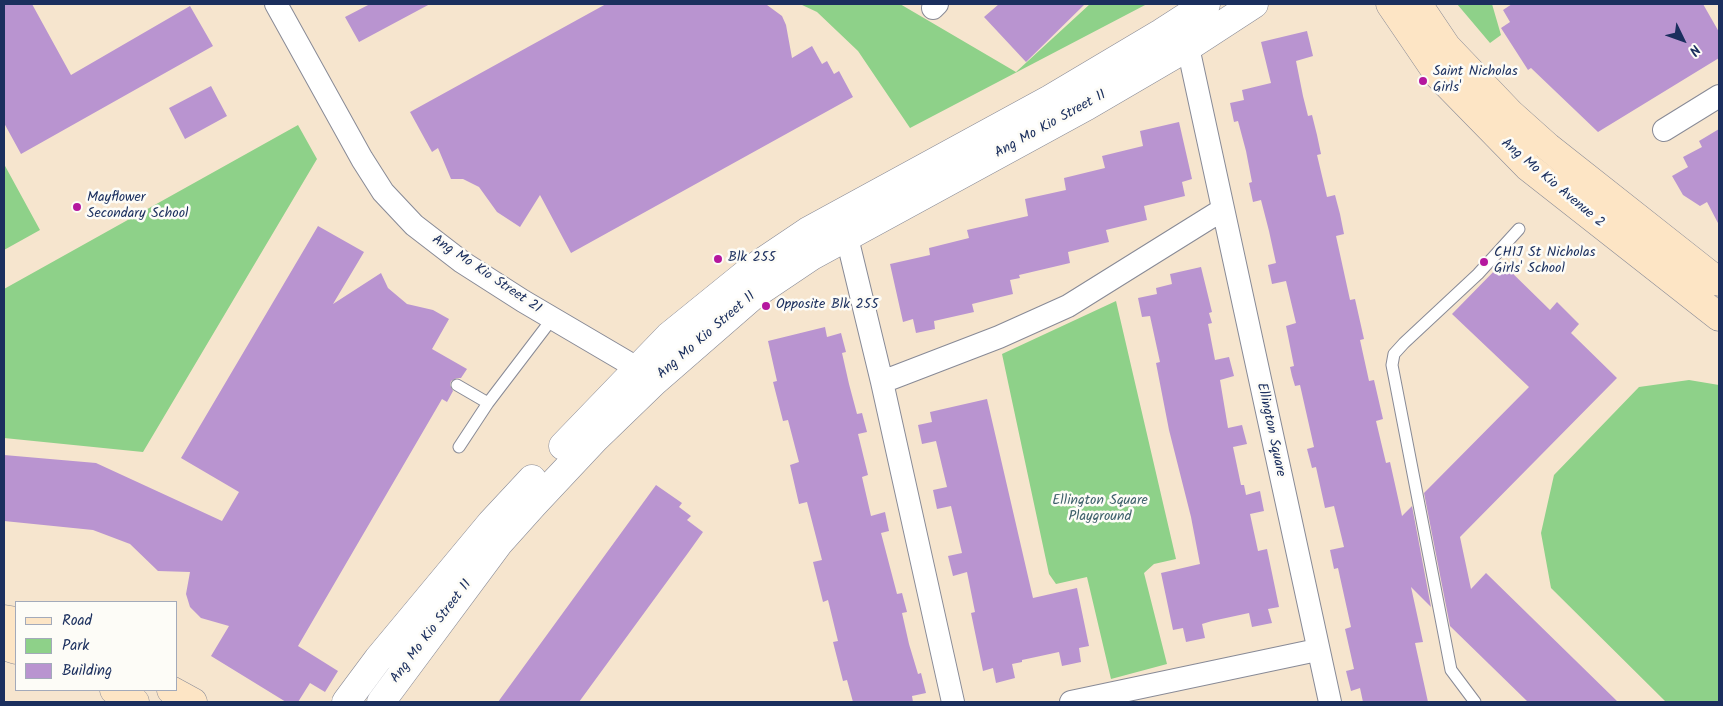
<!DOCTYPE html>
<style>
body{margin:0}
#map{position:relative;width:1723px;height:706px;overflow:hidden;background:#f6e5ce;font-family:Kalam,sans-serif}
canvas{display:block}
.frame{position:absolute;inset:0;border:5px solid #1b2f5e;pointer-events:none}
.legend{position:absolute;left:15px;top:601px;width:162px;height:90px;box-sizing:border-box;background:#fdfcf7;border:1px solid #a3aaba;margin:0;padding:6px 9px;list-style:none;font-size:15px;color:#1b2f5e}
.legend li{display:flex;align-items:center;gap:10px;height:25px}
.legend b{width:25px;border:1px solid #a3aaba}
.north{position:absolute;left:1658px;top:15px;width:50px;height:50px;-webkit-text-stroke:4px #fdfcf7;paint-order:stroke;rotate:132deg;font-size:14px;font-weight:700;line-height:20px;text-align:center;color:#1b2f5e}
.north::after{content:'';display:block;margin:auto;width:18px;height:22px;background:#1b2f5e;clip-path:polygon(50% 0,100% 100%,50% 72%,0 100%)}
</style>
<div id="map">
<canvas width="1723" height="706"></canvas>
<div class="frame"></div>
<ul class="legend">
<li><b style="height:6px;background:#fde5c5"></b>Road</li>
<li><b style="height:14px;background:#8ed189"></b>Park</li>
<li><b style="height:14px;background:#b994d0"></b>Building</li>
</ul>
<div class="north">N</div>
</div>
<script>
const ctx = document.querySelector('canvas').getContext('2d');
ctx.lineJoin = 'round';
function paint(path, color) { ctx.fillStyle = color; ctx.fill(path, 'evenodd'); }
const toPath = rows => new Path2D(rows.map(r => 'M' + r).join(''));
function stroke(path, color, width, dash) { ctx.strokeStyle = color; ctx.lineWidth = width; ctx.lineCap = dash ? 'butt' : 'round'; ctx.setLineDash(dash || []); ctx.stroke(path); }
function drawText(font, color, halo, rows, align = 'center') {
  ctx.font = font + ' Kalam,sans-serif'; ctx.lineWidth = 5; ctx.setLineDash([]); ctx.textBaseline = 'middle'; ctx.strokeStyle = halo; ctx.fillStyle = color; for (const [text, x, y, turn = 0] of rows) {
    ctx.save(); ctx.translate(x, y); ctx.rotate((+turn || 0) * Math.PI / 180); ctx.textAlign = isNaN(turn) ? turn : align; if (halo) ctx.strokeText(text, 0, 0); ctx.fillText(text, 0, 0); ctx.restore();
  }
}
paint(toPath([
 [800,4,900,4,1016,72,1090,4,1147,4,910,128,858,51,817,12],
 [1457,4,1492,4,1501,35,1490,43],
 [298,125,317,159,143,452,4,438,4,289],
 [4,164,40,230,4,250],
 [1116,301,1176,559,1154,564,1144,573,1167,664,1111,679,1087,577,1056,584,1049,574,1002,354],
 [1689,380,1719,385,1719,702,1666,702,1551,588,1541,533,1554,475,1639,387]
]), '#8ed189');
paint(toPath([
 [4,4,32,4,71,75,190,6,213,46,21,154,4,123],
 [370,4,430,4,359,42,345,17],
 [606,4,767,5,782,16,786,25,792,58,812,46,822,64,827,61,834,74,839,71,853,97,571,253,540,195,520,227,497,212,479,187,463,179,451,179,438,148,432,152,410,112],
 [999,4,1085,4,1026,62,984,17],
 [1512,4,1703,4,1719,32,1719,58,1598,132,1531,68,1528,70,1501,28,1510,22,1503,10],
 [1307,31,1313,56,1296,61,1303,96,1308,116,1312,115,1317,135,1321,154,1317,155,1327,197,1335,195,1340,214,1344,234,1336,236,1350,300,1355,299,1364,339,1360,340,1369,381,1374,380,1383,419,1376,421,1386,463,1390,462,1402,516,1412,506,1431,607,1411,587,1423,642,1415,643,1428,702,1363,702,1360,688,1351,691,1346,671,1354,669,1345,629,1351,627,1338,568,1334,569,1330,550,1344,547,1334,506,1325,508,1316,467,1312,468,1307,449,1314,447,1300,385,1295,386,1292,376,1290,367,1294,366,1286,326,1296,323,1286,281,1272,284,1268,265,1276,263,1269,231,1261,200,1253,202,1249,183,1252,182,1246,151,1238,121,1234,122,1230,103,1244,100,1242,90,1271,83,1261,42],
 [211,86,227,116,185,139,169,108],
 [1179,122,1192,179,1182,182,1185,196,1144,206,1147,220,1106,230,1109,242,1068,252,1070,263,1019,275,1020,278,1010,280,1013,294,972,304,974,312,934,321,935,329,916,333,913,319,903,322,890,264,930,255,929,248,969,238,967,230,1028,216,1025,199,1066,190,1064,178,1105,168,1102,156,1143,146,1140,131],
 [1719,129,1719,225,1707,202,1700,206,1683,195,1672,176,1688,167,1683,157,1702,147,1699,141],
 [318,226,364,252,333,304,381,273,388,288,407,304,433,310,449,319,432,349,467,369,461,378,457,378,451,381,450,385,453,391,447,402,442,399,298,646,338,671,325,692,310,683,298,702,286,702,211,656,229,626,201,618,190,607,186,594,190,572,158,571,130,544,93,530,4,521,4,455,96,463,222,521,239,492,181,458],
 [1502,263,1550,310,1557,302,1579,324,1571,333,1617,378,1460,537,1471,589,1486,573,1618,702,1528,702,1450,626,1424,493,1529,387,1452,314],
 [1201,267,1212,312,1209,313,1212,323,1208,324,1215,360,1229,357,1234,376,1220,380,1228,428,1242,425,1247,444,1233,447,1241,485,1244,485,1246,495,1260,491,1264,511,1250,514,1258,551,1267,549,1279,607,1268,609,1272,623,1252,627,1249,613,1212,621,1202,624,1205,638,1186,642,1183,628,1173,630,1161,573,1200,564,1191,517,1169,430,1156,363,1160,362,1150,316,1142,317,1138,298,1157,294,1156,288,1172,284,1170,274],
 [825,327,827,337,841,333,846,352,842,353,849,384,857,414,862,413,867,432,858,434,868,475,862,477,871,516,885,512,889,531,881,533,897,594,902,593,907,612,902,613,909,644,918,674,921,673,926,693,912,696,913,702,853,702,847,680,843,681,833,642,838,641,828,600,823,602,813,562,822,560,807,502,799,504,790,465,799,462,788,420,783,421,773,382,777,381,768,341],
 [987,399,1033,598,1077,588,1089,646,1079,648,1081,662,1062,666,1059,652,1022,660,1022,662,1012,664,1015,678,996,683,993,668,983,671,971,613,975,612,967,572,953,576,948,556,962,553,951,506,937,509,933,490,947,487,936,441,922,444,918,425,932,422,930,412],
 [656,485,682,503,679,507,691,516,687,520,703,532,688,553,579,702,498,702]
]), '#b994d0');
const service = toPath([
 [457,385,488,403],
 [459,447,488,403,552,319],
 [1475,702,1451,670,1392,365,1394,354,1404,343,1478,274,1519,229]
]);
const minor = toPath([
 [276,4,362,159,383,192,414,225,462,262,523,301,637,368,651,380],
 [933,8,937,4],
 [1182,32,1188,47,1330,702],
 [1664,130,1719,96],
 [843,221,882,382,953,702],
 [882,382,999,337,1068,306,1222,210],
 [1071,702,1317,650]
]);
const tertiary = toPath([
 [563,446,669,336,753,268,808,231,1050,99,1161,33,1206,4],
 [346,702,378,659,491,523,532,479],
 [381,702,499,543,534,504,595,439,654,382,754,295,812,256,1087,106,1188,47,1254,4]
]);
const secondary = toPath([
 [1390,4,1439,76,1528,167,1719,317],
 [1418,4,1447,47,1510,113,1548,147,1719,282],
 [4,619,16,621],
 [4,646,16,650],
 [114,690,135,702],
 [171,690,193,702]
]);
stroke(service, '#888a96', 13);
stroke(minor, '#888a96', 24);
stroke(tertiary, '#888a96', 29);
stroke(secondary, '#888a96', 29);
stroke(service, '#fff', 11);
stroke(minor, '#fff', 22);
stroke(tertiary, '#fff', 28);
stroke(secondary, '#fde5c5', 28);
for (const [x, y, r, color] of [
 [1423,81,5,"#b5179e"],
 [77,207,5,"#b5179e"],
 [718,259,5,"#b5179e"],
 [1484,262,5,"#b5179e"],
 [766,306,5,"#b5179e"]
]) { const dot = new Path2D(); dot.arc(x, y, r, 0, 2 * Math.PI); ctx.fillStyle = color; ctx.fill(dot); stroke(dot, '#fdfcf7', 2); }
drawText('14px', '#1b2f5e', '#fdfcf7', [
 ["Saint Nicholas",1433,73],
 ["Girls'",1433,89],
 ["Mayflower",87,199],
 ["Secondary School",87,215],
 ["CHIJ St Nicholas",1494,254],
 ["Girls' School",1494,270],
 ["Blk 255",728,259],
 ["Opposite Blk 255",776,306]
], 'left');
drawText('14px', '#1b2f5e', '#fdfcf7', [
 ["Ang Mo Kio Street 11",1051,125,-29],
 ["Ang Mo Kio Avenue 2",1552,184,40],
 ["Ang Mo Kio Street 21",486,275,34],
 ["Ang Mo Kio Street 11",707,336,-41],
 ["Ellington Square",1270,430,78],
 ["Ang Mo Kio Street 11",432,632,-53]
]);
drawText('14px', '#3e606b', '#fdfcf7', [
 ["Ellington Square",1100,502],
 ["Playground",1100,518]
]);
</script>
